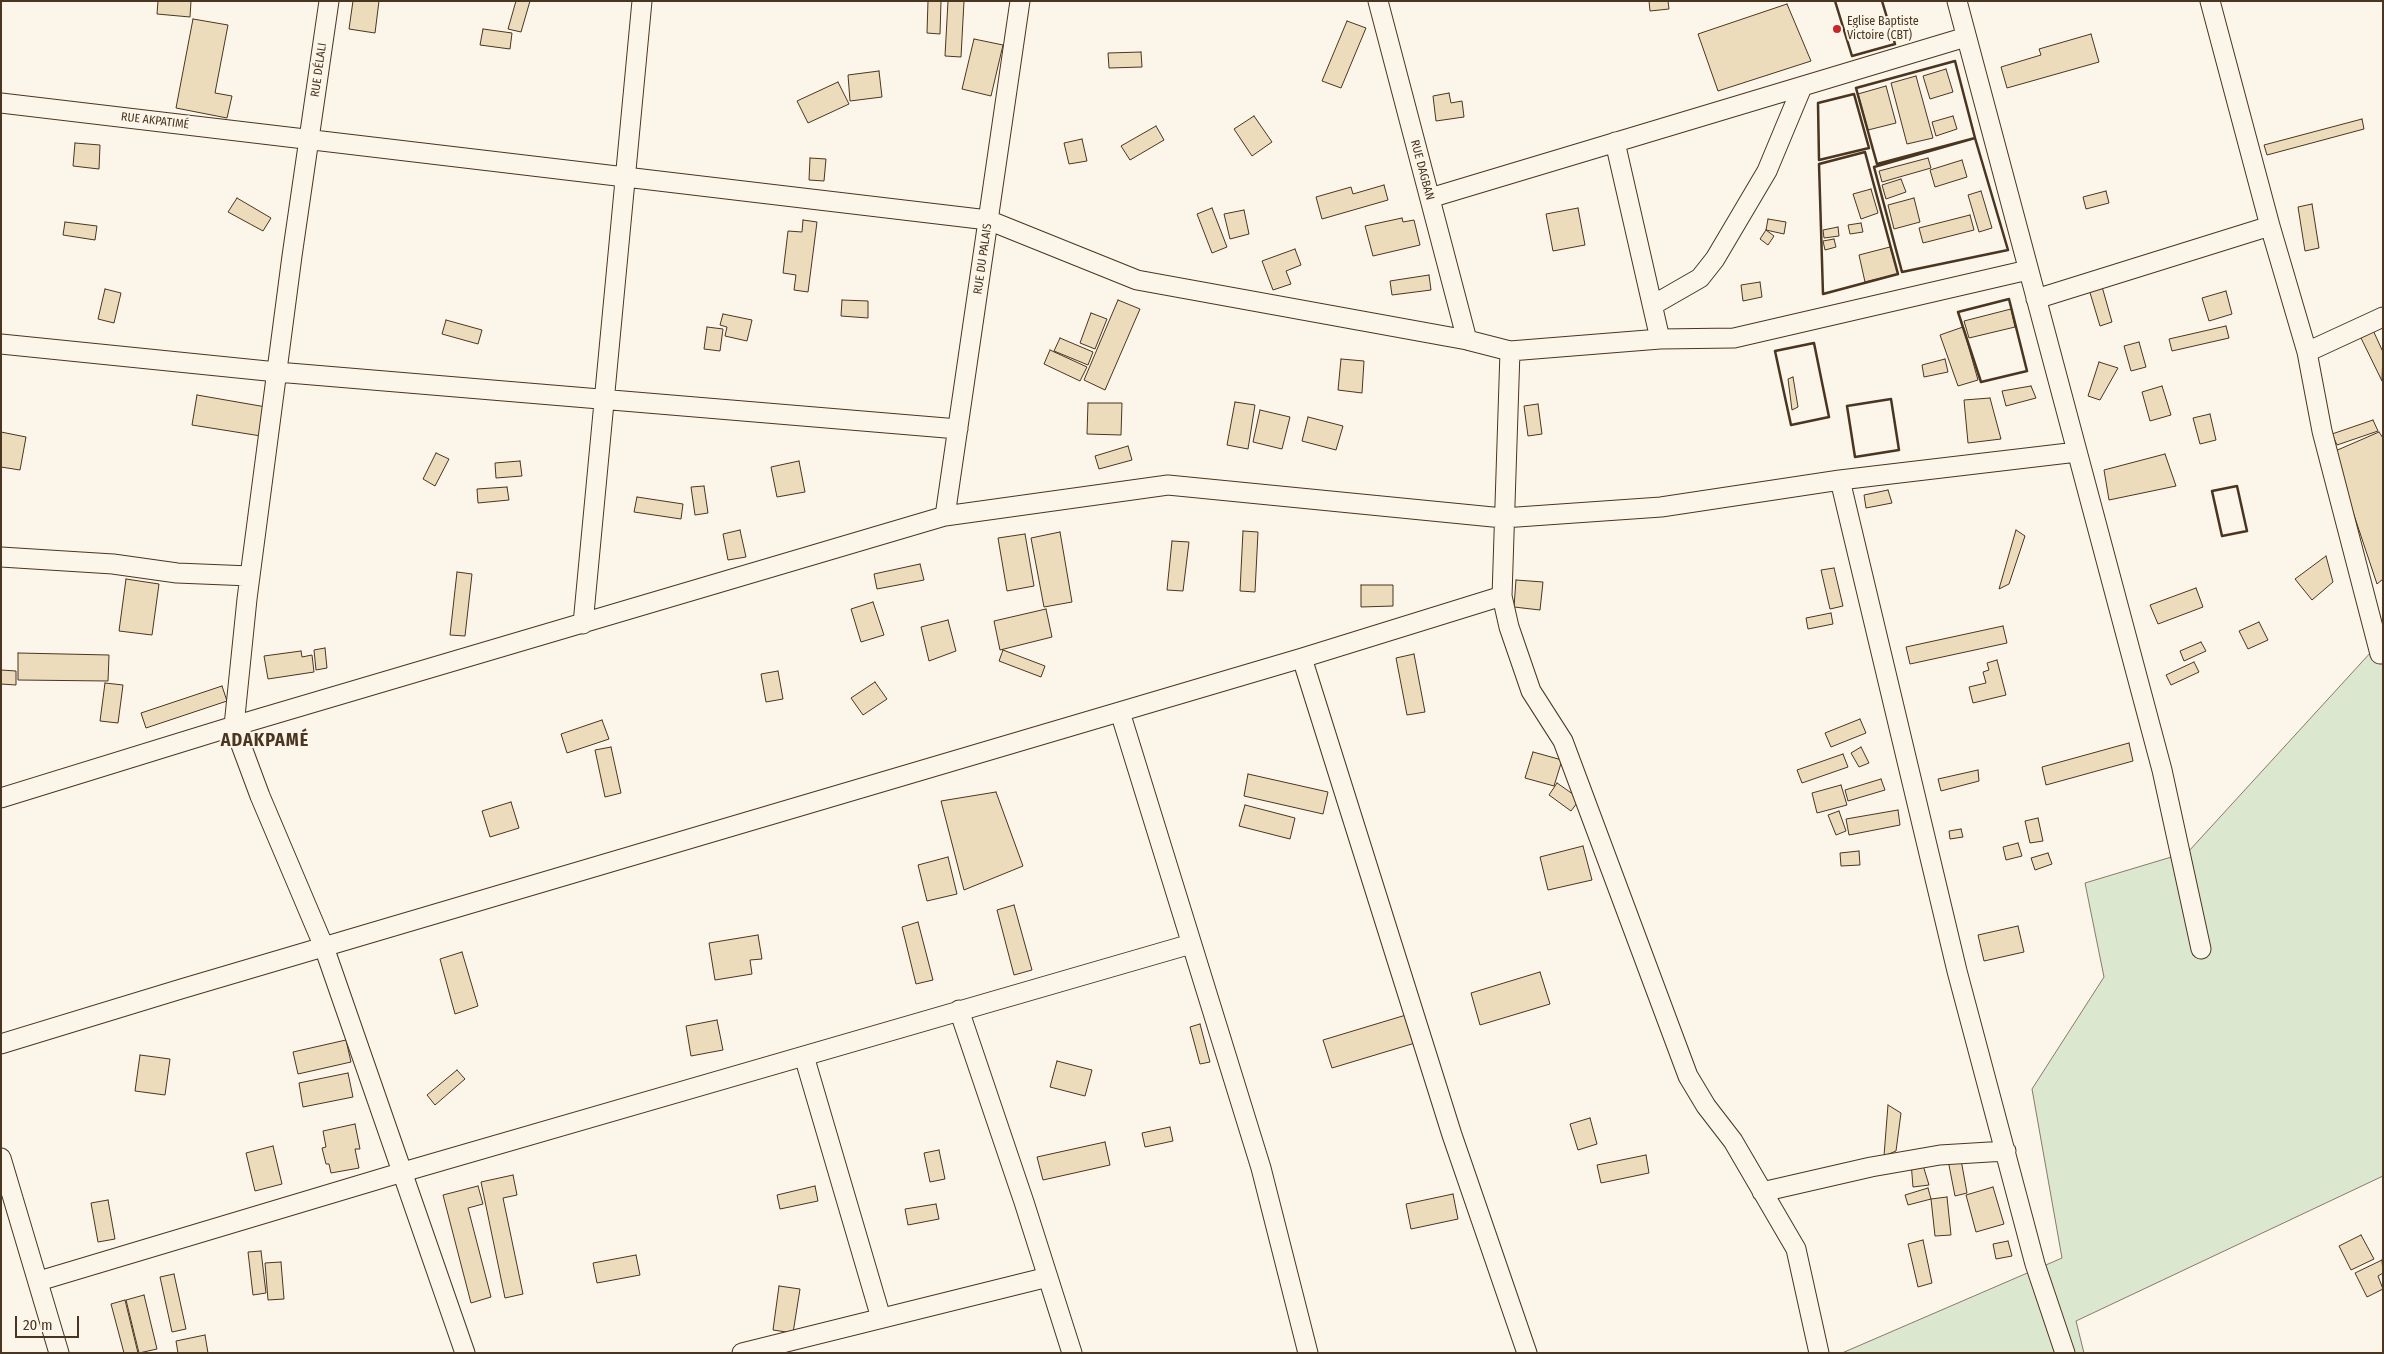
<!DOCTYPE html>
<meta charset="utf-8">
<style>
body{margin:0}
#map{position:relative;width:2384px;height:1354px;overflow:hidden;background:#fbf6e9;font-family:"Fira Sans Condensed",sans-serif}
canvas{display:block}
.frame{position:absolute;inset:0;border:2px solid #4a3520;pointer-events:none}
.scale{position:absolute;left:15px;top:1316px;width:64px;height:22px;box-sizing:border-box;border:2px solid #4a3520;border-top:0;padding-left:6px;font-size:15px;line-height:18px;white-space:nowrap;color:#4a3520;-webkit-text-stroke:4px #fbf6e9;paint-order:stroke}
</style>
<div id="map">
<canvas width="2384" height="1354"></canvas>
<div class="frame"></div>
<div class="scale">20 m</div>
</div>
<script>
const ctx = document.querySelector('canvas').getContext('2d');
ctx.lineJoin = 'round';
function paint(path, color) { ctx.fillStyle = color; ctx.fill(path, 'evenodd'); }
const toPath = rows => new Path2D(rows.map(r => 'M' + r).join(''));
function stroke(path, color, width, dash) { ctx.strokeStyle = color; ctx.lineWidth = width; ctx.lineCap = dash ? 'butt' : 'round'; ctx.setLineDash(dash || []); ctx.stroke(path); }
function drawText(font, color, halo, rows, align = 'center') {
  ctx.font = font + ' "Fira Sans Condensed",sans-serif'; ctx.lineWidth = 4; ctx.setLineDash([]); ctx.textBaseline = 'middle'; ctx.strokeStyle = halo; ctx.fillStyle = color; for (const [text, x, y, turn = 0] of rows) {
    ctx.save(); ctx.translate(x, y); ctx.rotate((+turn || 0) * Math.PI / 180); ctx.textAlign = isNaN(turn) ? turn : align; if (halo) ctx.strokeText(text, 0, 0); ctx.fillText(text, 0, 0); ctx.restore();
  }
}
const green = toPath([
 [2383,639,2383,1176,2076,1321,2084,1353,1842,1353,2062,1258,2032,1089,2104,977,2085,883,2188,852,2383,639]
]);
paint(green, '#dce7d0');
stroke(green, '#887966', 1);
const building = toPath([
 [158,1,191,1,190,17,157,14,158,1],
 [353,1,379,1,375,33,349,29,353,1],
 [516,1,530,1,521,32,508,29,516,1],
 [928,1,941,1,940,34,927,33,928,1],
 [948,1,964,1,961,57,945,56,948,1],
 [1649,1,1668,1,1669,9,1650,11,1649,1],
 [1787,4,1811,61,1718,91,1698,34,1787,4],
 [193,19,228,25,215,93,232,96,227,118,176,108,193,19],
 [1347,21,1366,28,1341,88,1322,81,1347,21],
 [483,29,512,33,510,49,480,45,483,29],
 [2091,34,2099,62,2007,88,2001,67,2041,55,2039,49,2091,34],
 [974,39,1003,45,991,96,962,89,974,39],
 [1141,52,1142,67,1109,68,1108,53,1141,52],
 [1946,69,1953,92,1930,99,1923,76,1946,69],
 [879,71,882,97,850,101,848,75,879,71],
 [1916,76,1933,138,1907,144,1891,83,1916,76],
 [838,82,849,104,808,123,797,101,838,82],
 [1886,86,1896,123,1868,130,1858,94,1886,86],
 [1449,93,1451,103,1462,101,1464,117,1436,121,1433,96,1449,93],
 [1254,116,1272,142,1252,156,1234,129,1254,116],
 [1953,116,1957,129,1936,136,1932,122,1953,116],
 [2362,119,2364,129,2267,155,2264,145,2362,119],
 [1156,126,1164,140,1130,160,1121,146,1156,126],
 [1082,139,1087,161,1069,164,1064,143,1082,139],
 [75,143,100,145,99,169,73,166,75,143],
 [810,158,826,159,824,181,809,180,810,158],
 [1928,158,1931,168,1882,182,1879,171,1928,158],
 [1962,160,1967,177,1935,187,1930,170,1962,160],
 [1901,179,1906,192,1886,199,1882,185,1901,179],
 [1384,185,1388,200,1322,219,1316,197,1351,187,1353,194,1384,185],
 [1871,189,1878,213,1861,219,1853,194,1871,189],
 [1981,191,1992,228,1979,232,1968,195,1981,191],
 [2106,191,2109,203,2086,209,2083,197,2106,191],
 [237,198,271,218,263,231,228,212,237,198],
 [1914,198,1920,222,1894,229,1888,205,1914,198],
 [2312,204,2319,248,2305,251,2298,207,2312,204],
 [1212,208,1227,247,1212,253,1197,214,1212,208],
 [1578,208,1585,245,1553,251,1546,214,1578,208],
 [1244,210,1249,234,1230,239,1224,214,1244,210],
 [1970,215,1974,230,1923,243,1919,228,1970,215],
 [1402,218,1403,222,1414,220,1420,245,1373,256,1365,226,1402,218],
 [1768,219,1786,222,1784,234,1766,230,1768,219],
 [803,220,817,222,808,292,794,290,796,275,783,273,788,231,802,232,803,220],
 [65,222,97,226,95,240,63,235,65,222],
 [1861,223,1863,232,1850,234,1848,225,1861,223],
 [1838,227,1839,236,1824,238,1823,230,1838,227],
 [1766,230,1774,236,1768,245,1760,239,1766,230],
 [1834,239,1836,247,1825,250,1823,241,1834,239],
 [1890,247,1898,274,1865,282,1859,255,1890,247],
 [1295,249,1301,265,1286,271,1291,284,1273,290,1262,261,1295,249],
 [1429,275,1431,290,1392,295,1390,281,1429,275],
 [1760,282,1762,297,1743,301,1741,285,1760,282],
 [2101,283,2112,322,2100,326,2088,286,2101,283],
 [105,289,121,293,114,323,98,319,105,289],
 [2226,291,2232,314,2209,321,2202,298,2226,291],
 [842,300,868,301,868,318,841,316,842,300],
 [1118,300,1140,309,1105,390,1084,380,1118,300],
 [2011,309,2015,327,1969,338,1964,321,2011,309],
 [1091,313,1107,319,1095,349,1080,343,1091,313],
 [723,314,752,320,747,341,725,336,727,327,720,325,723,314],
 [446,320,482,330,478,344,442,334,446,320],
 [2226,326,2229,338,2172,351,2169,339,2226,326],
 [707,327,723,329,720,351,704,349,707,327],
 [1963,327,1978,380,1958,386,1940,335,1963,327],
 [2372,328,2383,352,2382,381,2360,336,2372,328],
 [1060,338,1093,352,1088,365,1054,351,1060,338],
 [2139,342,2146,367,2131,371,2124,346,2139,342],
 [1050,350,1087,367,1080,381,1044,364,1050,350],
 [1341,359,1364,361,1362,393,1338,390,1341,359],
 [1945,359,1948,372,1924,377,1922,365,1945,359],
 [2099,362,2118,368,2100,400,2088,396,2099,362],
 [1793,377,1798,407,1792,410,1788,379,1793,377],
 [2031,386,2036,398,2006,406,2002,391,2031,386],
 [2162,386,2171,415,2150,421,2142,392,2162,386],
 [197,395,266,407,261,436,192,425,197,395],
 [1990,398,2001,439,1968,443,1964,400,1990,398],
 [1235,402,1255,405,1248,449,1227,445,1235,402],
 [1088,403,1122,403,1121,435,1087,434,1088,403],
 [1538,404,1542,434,1528,436,1524,406,1538,404],
 [1260,410,1290,417,1282,449,1253,442,1260,410],
 [2210,414,2216,440,2200,444,2193,418,2210,414],
 [1308,417,1343,426,1336,450,1302,441,1308,417],
 [2373,420,2378,431,2337,445,2332,434,2373,420],
 [1,432,26,437,20,470,1,467,1,432],
 [2379,432,2383,438,2383,579,2377,584,2333,452,2379,432],
 [1128,446,1132,460,1099,469,1095,456,1128,446],
 [436,453,449,459,435,486,423,479,436,453],
 [2165,454,2176,486,2109,500,2104,470,2165,454],
 [520,461,522,476,496,478,495,463,520,461],
 [799,461,805,492,777,497,771,467,799,461],
 [704,486,708,513,695,515,691,487,704,486],
 [507,487,509,500,478,503,477,489,507,487],
 [1888,490,1892,503,1866,508,1864,495,1888,490],
 [637,497,683,504,681,519,634,512,637,497],
 [740,530,746,557,728,560,723,534,740,530],
 [2016,530,2025,536,2009,584,1999,589,2016,530],
 [1243,531,1258,532,1255,592,1240,591,1243,531],
 [1060,532,1072,602,1044,607,1031,538,1060,532],
 [1025,534,1034,586,1007,591,998,538,1025,534],
 [1172,541,1189,542,1183,591,1167,590,1172,541],
 [2326,556,2333,582,2312,600,2295,579,2326,556],
 [920,564,924,580,877,589,874,574,920,564],
 [1834,568,1843,606,1830,609,1821,570,1834,568],
 [457,572,472,574,465,636,450,635,457,572],
 [126,579,159,584,152,635,119,631,126,579],
 [1516,580,1543,582,1540,610,1514,607,1516,580],
 [1361,585,1393,585,1393,606,1361,607,1361,585],
 [2196,588,2203,607,2158,624,2150,605,2196,588],
 [873,602,884,635,861,642,851,609,873,602],
 [1046,609,1052,637,1000,650,994,621,1046,609],
 [1831,613,1833,624,1808,629,1806,618,1831,613],
 [948,620,956,651,929,661,921,627,948,620],
 [2259,622,2268,640,2248,649,2239,631,2259,622],
 [2003,626,2007,643,1910,664,1906,647,2003,626],
 [2201,642,2206,651,2184,661,2180,651,2201,642],
 [325,648,327,668,316,670,314,650,325,648],
 [1003,650,1045,666,1041,677,999,661,1003,650],
 [301,651,302,657,312,655,314,672,268,679,264,656,301,651],
 [18,653,109,655,108,681,18,680,18,653],
 [1414,654,1425,712,1407,715,1396,658,1414,654],
 [1997,660,2006,695,1973,703,1969,687,1986,683,1983,672,1989,670,1987,663,1997,660],
 [2194,662,2199,672,2171,685,2166,675,2194,662],
 [1,670,16,671,16,685,1,684,1,670],
 [778,671,783,699,766,702,761,674,778,671],
 [875,682,887,699,863,715,851,698,875,682],
 [105,683,123,685,118,723,100,721,105,683],
 [222,686,227,701,146,728,141,713,222,686],
 [1860,719,1866,733,1831,747,1825,733,1860,719],
 [602,720,609,739,567,753,561,734,602,720],
 [2129,743,2133,761,2046,785,2042,767,2129,743],
 [611,747,621,793,605,797,595,750,611,747],
 [1861,747,1869,763,1859,767,1851,753,1861,747],
 [1533,752,1562,760,1554,786,1525,778,1533,752],
 [1843,754,1848,767,1802,783,1797,770,1843,754],
 [1978,770,1979,781,1941,791,1938,779,1978,770],
 [1248,774,1328,792,1323,814,1244,796,1248,774],
 [1881,779,1885,790,1848,801,1845,790,1881,779],
 [1557,783,1580,799,1571,811,1549,795,1557,783],
 [1841,785,1847,805,1817,813,1812,793,1841,785],
 [996,792,1023,866,964,890,941,801,996,792],
 [511,802,519,828,490,837,482,811,511,802],
 [1245,805,1295,818,1290,839,1239,826,1245,805],
 [1898,810,1900,825,1849,835,1846,819,1898,810],
 [1839,811,1846,831,1836,835,1828,815,1839,811],
 [2038,818,2043,841,2030,843,2025,821,2038,818],
 [1961,829,1963,837,1950,839,1949,831,1961,829],
 [2018,843,2022,856,2006,860,2003,847,2018,843],
 [1583,846,1592,880,1548,890,1540,857,1583,846],
 [1859,851,1860,865,1841,866,1840,853,1859,851],
 [2048,853,2052,864,2035,870,2031,858,2048,853],
 [948,857,957,894,927,901,918,865,948,857],
 [1014,905,1032,970,1014,975,997,910,1014,905],
 [918,922,933,980,916,984,902,927,918,922],
 [2018,926,2024,952,1984,961,1978,935,2018,926],
 [758,935,762,959,750,960,752,974,715,980,709,943,758,935],
 [462,952,478,1006,455,1014,440,959,462,952],
 [1540,972,1550,1004,1480,1025,1471,993,1540,972],
 [1406,1015,1415,1043,1332,1068,1323,1040,1406,1015],
 [717,1020,723,1050,691,1056,686,1026,717,1020],
 [1200,1024,1210,1062,1200,1064,1190,1027,1200,1024],
 [346,1040,351,1062,298,1074,293,1052,346,1040],
 [140,1055,170,1059,165,1095,135,1091,140,1055],
 [1057,1061,1092,1070,1085,1096,1050,1087,1057,1061],
 [457,1070,465,1079,435,1105,427,1095,457,1070],
 [348,1073,353,1097,303,1107,299,1083,348,1073],
 [1888,1105,1901,1113,1896,1151,1884,1156,1888,1105],
 [1590,1118,1597,1144,1578,1150,1570,1124,1590,1118],
 [355,1124,360,1149,355,1149,359,1168,331,1173,329,1164,326,1164,322,1148,326,1147,323,1131,355,1124],
 [1170,1127,1173,1141,1145,1147,1142,1133,1170,1127],
 [1105,1142,1110,1165,1043,1180,1037,1157,1105,1142],
 [273,1146,282,1184,255,1191,246,1153,273,1146],
 [939,1150,945,1179,930,1182,924,1153,939,1150],
 [1960,1154,1967,1193,1955,1196,1947,1155,1960,1154],
 [1646,1155,1649,1173,1601,1183,1597,1165,1646,1155],
 [1911,1162,1922,1162,1929,1185,1913,1187,1911,1162],
 [513,1175,517,1195,503,1198,523,1294,505,1298,481,1182,513,1175],
 [478,1186,483,1204,468,1208,491,1297,471,1303,443,1195,478,1186],
 [815,1186,818,1201,780,1209,777,1195,815,1186],
 [1993,1187,2004,1224,1976,1232,1966,1195,1993,1187],
 [1928,1188,1931,1199,1908,1205,1905,1195,1928,1188],
 [1453,1194,1458,1219,1411,1229,1406,1204,1453,1194],
 [1947,1197,1951,1235,1935,1236,1931,1199,1947,1197],
 [108,1200,115,1239,98,1242,91,1203,108,1200],
 [936,1204,939,1219,908,1225,905,1209,936,1204],
 [2361,1235,2374,1259,2351,1270,2339,1246,2361,1235],
 [1923,1240,1932,1283,1918,1287,1908,1244,1923,1240],
 [2008,1241,2012,1256,1996,1259,1993,1244,2008,1241],
 [261,1251,266,1293,253,1295,248,1252,261,1251],
 [636,1255,640,1275,597,1283,593,1263,636,1255],
 [2382,1260,2383,1273,2378,1276,2383,1289,2367,1297,2355,1273,2382,1260],
 [281,1262,284,1299,268,1300,265,1263,281,1262],
 [174,1274,186,1329,172,1332,160,1277,174,1274],
 [779,1286,800,1289,793,1333,773,1330,779,1286],
 [144,1295,157,1349,139,1353,126,1300,144,1295],
 [125,1300,138,1353,124,1353,111,1304,125,1300],
 [205,1335,208,1353,178,1353,176,1341,205,1335]
]);
paint(building, '#ecdcbc');
stroke(building, '#4a3520', 1);
const street = toPath([
 [329,1,292,256,247,599,234,726,260,796,324,947,465,1353],
 [1378,1,1467,340],
 [1957,1,2162,770,2201,949],
 [2210,1,2270,226,2307,352,2322,431,2380,654],
 [1,103,988,220,1137,280,1467,340,1510,351,1660,339,1734,338,2028,270],
 [1615,142,1660,339],
 [1430,198,1966,37],
 [2036,299,2270,226],
 [1653,305,1700,278,1715,259,1767,171,1802,87],
 [1,344,277,372,958,429],
 [1510,351,1502,596,1509,627,1531,691,1563,741,1688,1076,1706,1106,1733,1141,1796,1249,1819,1353],
 [2307,352,2383,317],
 [1840,480,1957,971,2035,1264,2065,1353],
 [945,516,1020,1],
 [1,557,113,564,177,573,250,576],
 [583,624,642,1],
 [1302,658,1452,1135,1527,1353],
 [1120,712,1261,1168,1308,1353],
 [1,798,234,726,945,516,1168,485,1503,518,1661,507,1840,480,2077,452],
 [959,1010,1024,1202,1072,1353],
 [1,1044,181,989,1302,658,1502,596],
 [804,1056,881,1318],
 [1,1158,59,1353],
 [1762,1192,1871,1167,1940,1155,2006,1151],
 [39,1281,403,1172,1191,944],
 [742,1353,1048,1277]
]);
stroke(street, '#4a3520', 21);
stroke(street, '#fbf6e9', 19);
stroke(toPath([
 [1835,1,1852,56,1895,44,1882,1],
 [1955,61,1975,138,1877,164,1856,88,1955,61],
 [1854,94,1869,148,1819,160,1818,103,1854,94],
 [1975,138,2008,250,1902,272,1874,167,1975,138],
 [1865,152,1898,274,1823,294,1819,164,1865,152],
 [2009,299,2027,371,1981,382,1958,312,2009,299],
 [1814,343,1829,417,1791,425,1775,351,1814,343],
 [1891,399,1899,450,1855,457,1847,406,1891,399],
 [2237,486,2247,531,2222,536,2212,491,2237,486]
]), '#4a3520', 2.5);
for (const [x, y, r, color] of [
 [1837,29,5,"#c62828"]
]) { const dot = new Path2D(); dot.arc(x, y, r, 0, 2 * Math.PI); ctx.fillStyle = color; ctx.fill(dot); stroke(dot, '#fbf6e9', 2); }
drawText('12px', '#4a3520', '#fbf6e9', [
 ["Eglise Baptiste",1847,22],
 ["Victoire (CBT)",1847,36]
], 'left');
drawText('12px', '#4a3520', '#fbf6e9', [
 ["RUE DÉLALI",319,70,-82],
 ["RUE AKPATIMÉ",155,121,7],
 ["RUE DAGBAN",1422,170,75],
 ["RUE DU PALAIS",983,259,-82]
]);
ctx.letterSpacing = '1px';
drawText('bold 18px', '#4a3520', '#fbf6e9', [
 ["ADAKPAMÉ",265,741]
]);
ctx.letterSpacing = '0px';
</script>
